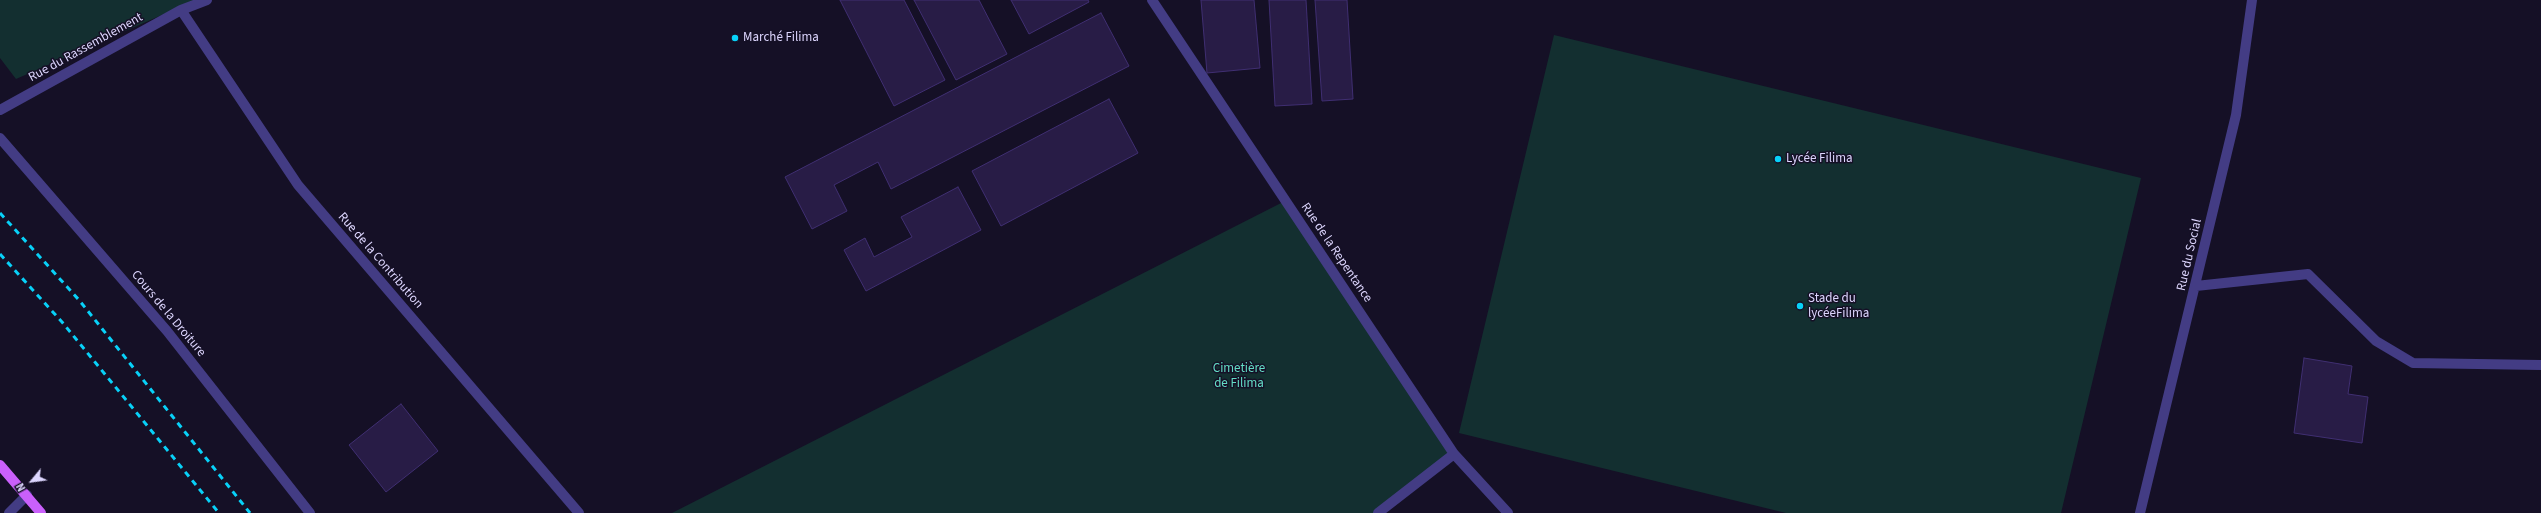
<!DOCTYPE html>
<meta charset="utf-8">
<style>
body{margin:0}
#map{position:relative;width:2541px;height:513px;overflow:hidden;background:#151026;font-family:"Source Sans 3",sans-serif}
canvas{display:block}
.north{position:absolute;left:12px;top:461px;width:40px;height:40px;-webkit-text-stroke:3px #151026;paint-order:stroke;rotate:241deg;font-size:11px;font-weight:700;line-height:16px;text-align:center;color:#ddd6fe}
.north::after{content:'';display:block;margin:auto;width:14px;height:18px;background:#ddd6fe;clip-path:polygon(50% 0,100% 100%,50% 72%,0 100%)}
</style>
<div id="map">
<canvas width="2541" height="513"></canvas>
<div class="north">N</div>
</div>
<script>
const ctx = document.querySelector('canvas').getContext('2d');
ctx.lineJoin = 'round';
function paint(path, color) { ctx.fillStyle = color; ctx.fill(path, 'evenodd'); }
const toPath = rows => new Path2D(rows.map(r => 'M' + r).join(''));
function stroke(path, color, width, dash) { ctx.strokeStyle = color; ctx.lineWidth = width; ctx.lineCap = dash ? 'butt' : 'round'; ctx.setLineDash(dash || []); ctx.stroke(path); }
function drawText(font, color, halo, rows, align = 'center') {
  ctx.font = font + ' "Source Sans 3",sans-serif'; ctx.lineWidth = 3; ctx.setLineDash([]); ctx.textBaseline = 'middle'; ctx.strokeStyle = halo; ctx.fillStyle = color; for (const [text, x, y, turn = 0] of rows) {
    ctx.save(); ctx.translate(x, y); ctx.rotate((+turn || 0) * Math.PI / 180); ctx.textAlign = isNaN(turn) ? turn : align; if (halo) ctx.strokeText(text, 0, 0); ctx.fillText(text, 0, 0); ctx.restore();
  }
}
paint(toPath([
 [0,0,196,0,16,79,0,58],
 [1554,35,2141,178,2061,513,1786,513,1459,433],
 [1285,201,1454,454,1378,513,672,513]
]), '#132f30');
const building = toPath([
 [840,0,904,0,945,80,894,106,840,0],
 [914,0,979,0,1007,54,956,80,914,0],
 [1011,0,1088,0,1089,2,1029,34,1011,0],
 [1201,0,1254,0,1260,68,1207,73,1201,0],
 [1269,0,1306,0,1312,104,1275,106,1269,0],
 [1315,0,1347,0,1353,99,1322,101,1315,0],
 [1101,13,1129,66,891,189,878,162,834,185,847,211,812,229,785,177,1101,13],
 [1109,99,1138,153,1001,226,972,171,1109,99],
 [958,187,981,230,866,291,844,250,865,238,874,257,912,237,901,217,958,187],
 [2304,358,2352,366,2348,394,2368,397,2362,443,2294,433,2304,358],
 [401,404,438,451,386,492,349,445,401,404]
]);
paint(building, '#281c46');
stroke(building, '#402f72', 1);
stroke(toPath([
 [1152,0,1454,454,1508,513],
 [181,10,298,185,579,513],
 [0,110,181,10,207,0],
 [0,138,167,331,310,513],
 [2196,286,2308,274,2376,341,2413,363,2541,365],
 [9,513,27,495],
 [1378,513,1454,454],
 [2140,513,2236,115,2252,0]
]), '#433c84', 10);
stroke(toPath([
 [0,465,41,513]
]), '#ca60fb', 10);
stroke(toPath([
 [0,213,79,300,250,513],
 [0,254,62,322,219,513]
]), '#08d1f8', 3, [6, 5]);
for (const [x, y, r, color] of [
 [735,38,4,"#08d1f8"],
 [1778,159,4,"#08d1f8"],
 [1800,306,4,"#08d1f8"]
]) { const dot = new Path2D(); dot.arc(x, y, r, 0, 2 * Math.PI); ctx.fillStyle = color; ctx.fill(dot); stroke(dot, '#151026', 1.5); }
drawText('13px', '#ddd6fe', '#151026', [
 ["Marché Filima",743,38],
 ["Lycée Filima",1786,159],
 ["Stade du",1808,299],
 ["lycéeFilima",1808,314]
], 'left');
drawText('13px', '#ddd6fe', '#151026', [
 ["Rue du Rassemblement",86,48,-29],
 ["Rue de la Repentance",1336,253,56],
 ["Rue du Social",2190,255,-77],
 ["Rue de la Contribution",380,261,49],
 ["Cours de la Droiture",168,314,50]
]);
drawText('13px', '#63ddc6', '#151026', [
 ["Cimetière",1239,369],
 ["de Filima",1239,384]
]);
</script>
